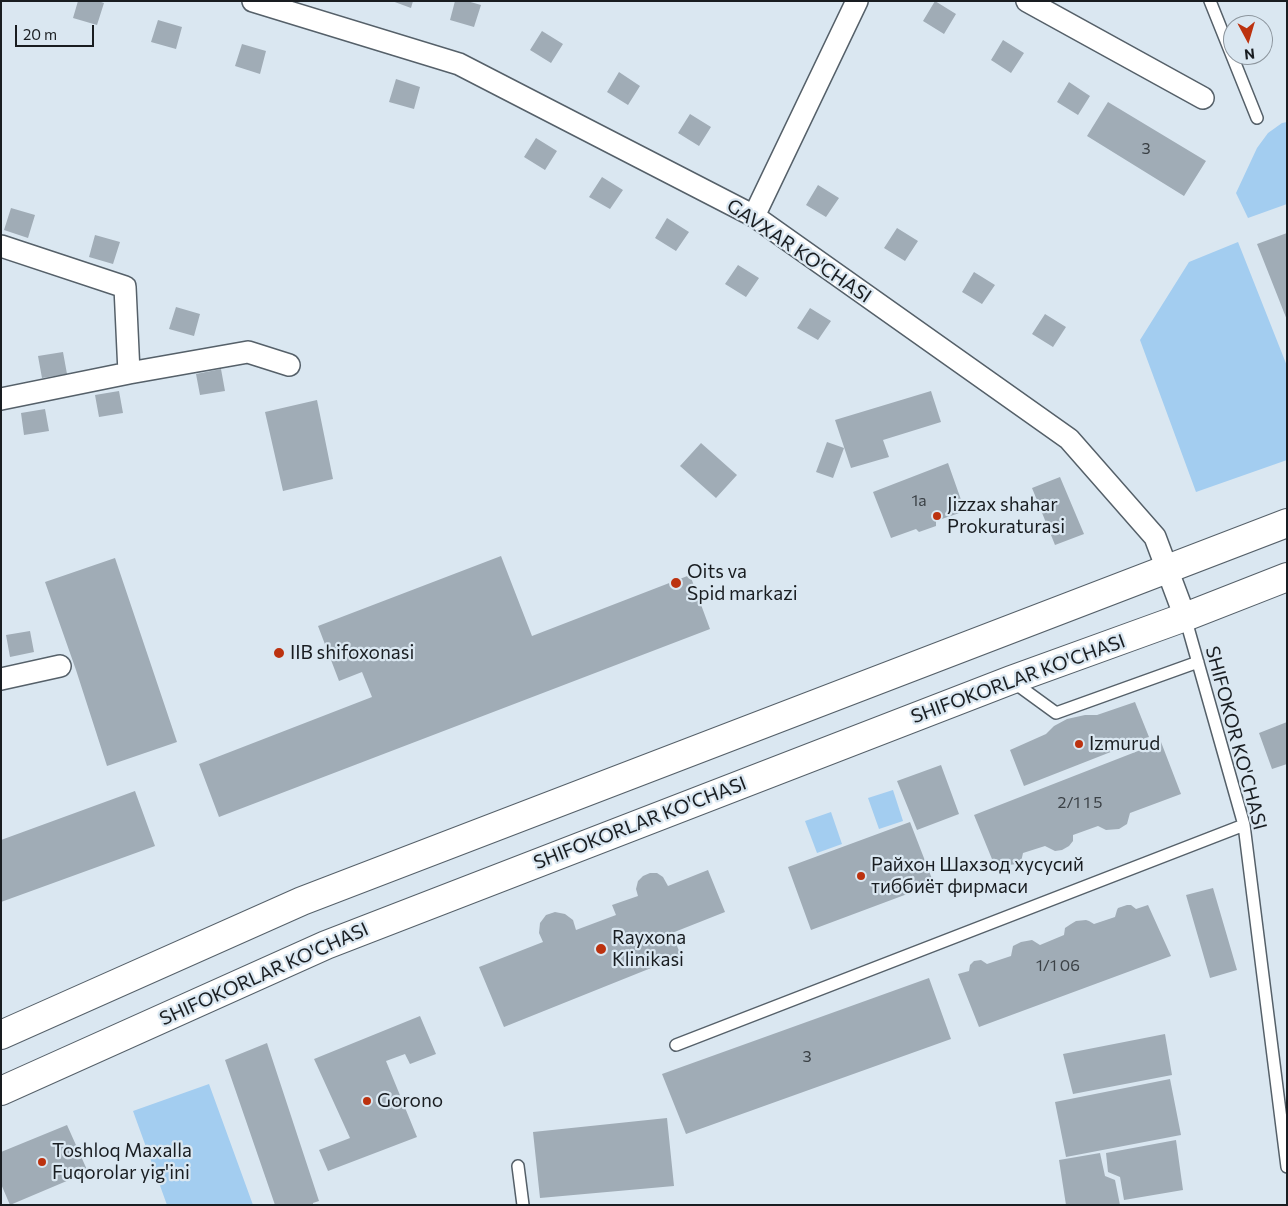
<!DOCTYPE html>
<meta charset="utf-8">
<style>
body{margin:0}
#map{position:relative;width:1288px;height:1206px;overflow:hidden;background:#dae7f1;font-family:Commissioner,sans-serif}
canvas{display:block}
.frame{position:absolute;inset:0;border:2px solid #191d21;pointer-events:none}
.north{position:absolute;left:1223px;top:15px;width:50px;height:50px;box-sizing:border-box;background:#dae7f1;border:1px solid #8d969e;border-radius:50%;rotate:174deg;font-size:14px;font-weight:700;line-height:20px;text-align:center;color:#191d21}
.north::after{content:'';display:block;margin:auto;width:18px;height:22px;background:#bc320f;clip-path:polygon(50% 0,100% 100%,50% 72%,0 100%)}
.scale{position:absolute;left:15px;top:25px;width:79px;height:22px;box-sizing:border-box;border:2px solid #191d21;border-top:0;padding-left:6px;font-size:15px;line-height:18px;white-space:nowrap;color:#191d21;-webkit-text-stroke:4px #dae7f1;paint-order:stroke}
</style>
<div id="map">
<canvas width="1288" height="1206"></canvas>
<div class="frame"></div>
<div class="north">N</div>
<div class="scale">20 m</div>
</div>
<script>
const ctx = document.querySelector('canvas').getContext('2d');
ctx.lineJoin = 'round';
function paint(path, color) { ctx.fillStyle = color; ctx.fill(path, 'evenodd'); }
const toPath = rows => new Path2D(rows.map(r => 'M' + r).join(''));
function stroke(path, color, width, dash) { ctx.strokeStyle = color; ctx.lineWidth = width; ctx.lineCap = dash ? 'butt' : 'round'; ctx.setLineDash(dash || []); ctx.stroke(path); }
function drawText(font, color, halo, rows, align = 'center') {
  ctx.font = font + ' Commissioner,sans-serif'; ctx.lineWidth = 4.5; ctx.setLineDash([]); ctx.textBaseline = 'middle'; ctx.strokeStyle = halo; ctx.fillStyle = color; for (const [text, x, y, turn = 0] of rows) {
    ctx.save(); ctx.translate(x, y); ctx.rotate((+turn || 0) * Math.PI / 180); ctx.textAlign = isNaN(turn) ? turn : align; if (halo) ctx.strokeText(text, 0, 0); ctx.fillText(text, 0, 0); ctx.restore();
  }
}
paint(toPath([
 [1287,122,1287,204,1248,218,1236,193,1257,148,1268,133,1282,123],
 [1238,242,1287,366,1287,460,1196,492,1140,340,1189,262],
 [893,790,903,821,879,829,868,798],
 [831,812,842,844,817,853,805,821],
 [209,1084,253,1205,167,1205,133,1111]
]), '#a3cdf0');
paint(toPath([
 [78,1,98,1,104,3,97,25,73,18],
 [392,1,413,1,411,8],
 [455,1,467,1,481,5,474,27,450,20],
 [935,1,956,14,944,34,923,21],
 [158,20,182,27,176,49,151,42],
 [542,31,563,44,551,63,530,50],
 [1003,40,1024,53,1011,73,991,60],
 [242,44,266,51,260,74,235,66],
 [619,72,640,86,628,105,607,92],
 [396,79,420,87,414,109,389,102],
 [1069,82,1090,96,1078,115,1057,102],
 [1108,102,1206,161,1184,196,1087,136],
 [690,114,711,127,699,146,678,133],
 [536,138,557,151,545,170,524,157],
 [602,177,623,190,610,209,589,197],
 [818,185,839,198,826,217,806,205],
 [11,208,35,215,28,238,4,230],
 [667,218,689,232,676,251,655,238],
 [897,228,918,241,905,261,884,248],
 [1287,233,1287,320,1257,244],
 [95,235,120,242,113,264,89,257],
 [738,265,759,278,746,297,725,284],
 [974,272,995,285,982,304,962,292],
 [176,307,200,314,194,336,169,329],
 [810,308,831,321,818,340,797,328],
 [1045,314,1066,327,1053,347,1032,334],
 [63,352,67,374,42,378,38,356],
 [221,369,225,391,200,395,196,374],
 [119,391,123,413,99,417,95,395],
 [931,391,941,422,883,440,889,457,851,468,835,420],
 [317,400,333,479,283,491,265,412],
 [45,409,49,431,24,435,21,413],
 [827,442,844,448,833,478,816,472],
 [701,443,737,475,716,498,680,466],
 [948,463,965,511,936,521,936,526,919,532,916,529,891,538,873,492],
 [1060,477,1084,534,1055,545,1032,488],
 [501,556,532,636,690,575,710,629,219,817,199,764,372,697,362,672,339,681,318,626],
 [115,558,177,742,107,766,76,670,45,582],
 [30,631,34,652,10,657,6,635],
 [1135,702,1149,737,1024,786,1010,750,1046,734,1054,726,1067,719,1085,715,1097,715],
 [1287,722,1287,764,1272,769,1259,733],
 [1161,742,1181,794,1130,813,1127,824,1119,829,1106,830,1098,826,1073,835,1073,841,1069,846,1062,850,1055,851,1045,846,1023,853,1021,862,1017,864,1009,865,1004,860,994,864,974,815],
 [941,765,959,814,917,830,897,781],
 [135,791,155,846,1,902,1,840],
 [910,822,934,884,811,930,788,867],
 [708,870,725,912,672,933,681,956,504,1027,479,967,543,942,539,933,540,923,546,915,555,912,565,914,573,920,576,930,616,915,612,905,638,896,636,889,638,881,643,876,650,873,657,873,663,877,668,886],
 [1213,888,1237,970,1210,978,1186,895],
 [1127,905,1131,905,1136,909,1148,905,1171,956,979,1027,958,974,969,971,970,965,974,961,981,960,987,964,1011,956,1013,946,1021,942,1032,940,1040,945,1064,935,1065,928,1071,924,1076,921,1086,920,1089,921,1094,924,1115,917,1117,910,1118,908],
 [929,978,951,1039,686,1134,662,1074],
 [420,1016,436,1054,410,1064,405,1054,386,1061,417,1137,328,1171,319,1150,350,1138,314,1059],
 [1165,1034,1172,1075,1073,1094,1063,1054],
 [267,1043,319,1201,313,1203,313,1205,275,1205,225,1060],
 [1170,1079,1181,1135,1066,1157,1055,1102],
 [667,1118,674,1186,540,1198,533,1132],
 [67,1125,88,1172,10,1205,1,1184,1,1152],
 [1176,1140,1183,1190,1124,1200,1120,1177,1108,1172,1106,1153],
 [1100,1153,1105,1176,1115,1180,1120,1205,1066,1205,1059,1160]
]), '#a0acb6');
const lane = toPath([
 [1210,1,1257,118],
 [1185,617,1244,825,1287,1167],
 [1012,681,1056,713,1198,662],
 [676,1045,1244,825],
 [518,1166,523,1205]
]);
const street = toPath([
 [253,1,459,64,754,216,1069,439,1155,537,1185,617],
 [1027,1,1203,98],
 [754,216,857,1],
 [1,246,125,287,129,373],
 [1,399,129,373,248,352,289,365],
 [1,679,60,666]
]);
const secondary = toPath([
 [1,1035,302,901,1287,523],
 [1,1091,326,945,1011,680,1185,617,1287,577]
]);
stroke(lane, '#556069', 14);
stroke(street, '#556069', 24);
stroke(secondary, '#556069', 30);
stroke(lane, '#fff', 11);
stroke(street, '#fff', 21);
stroke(secondary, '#fff', 28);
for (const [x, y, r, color] of [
 [937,516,5,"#bc320f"],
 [676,583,6,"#bc320f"],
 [279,653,6,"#bc320f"],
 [1079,744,5,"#bc320f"],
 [861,876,5,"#bc320f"],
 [601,949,6,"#bc320f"],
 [367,1101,5,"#bc320f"],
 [42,1162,5,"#bc320f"]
]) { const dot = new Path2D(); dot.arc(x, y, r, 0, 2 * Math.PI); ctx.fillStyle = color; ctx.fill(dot); stroke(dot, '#dae7f1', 2); }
drawText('16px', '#3b4146', null, [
 ["3",1146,149],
 ["1a",919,501],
 ["2/1 1 5",1080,803],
 ["1/1 06",1058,966],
 ["3",807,1057]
]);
drawText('19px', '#191d21', '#dae7f1', [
 ["GAVXAR KO'CHASI",799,251,34],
 ["SHIFOKORLAR KO'CHASI",1018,679,-20],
 ["SHIFOKOR KO'CHASI",1236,738,75],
 ["SHIFOKORLAR KO'CHASI",640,823,-21],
 ["SHIFOKORLAR KO'CHASI",264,974,-24]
]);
drawText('19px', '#191d21', '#dae7f1', [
 ["Jizzax shahar",947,505],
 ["Prokuraturasi",947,527],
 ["Oits va",687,572],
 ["Spid markazi",687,594],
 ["IIB shifoxonasi",290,653],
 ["Izmurud",1089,744],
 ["Райхон Шахзод хусусий",871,865],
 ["тиббиёт фирмаси",871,887],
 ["Rayxona",612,938],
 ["Klinikasi",612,960],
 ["Gorono",377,1101],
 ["Toshloq Maxalla",52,1151],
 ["Fuqorolar yig'ini",52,1173]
], 'left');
</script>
